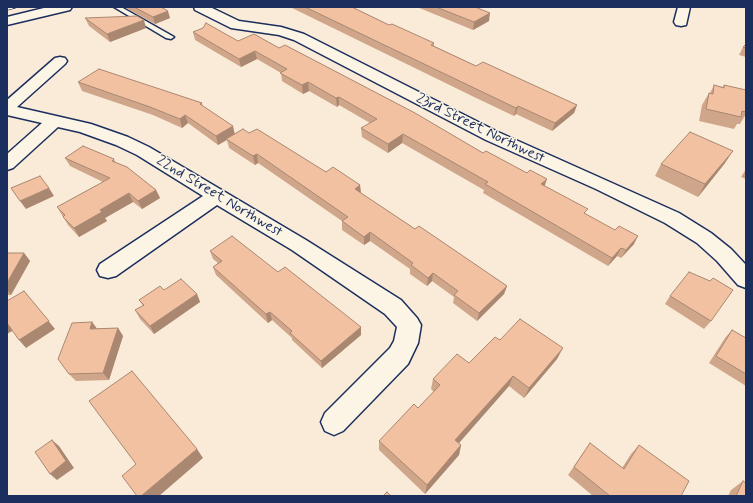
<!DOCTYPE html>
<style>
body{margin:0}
#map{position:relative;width:753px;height:503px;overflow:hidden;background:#faebd8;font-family:Mynerve,sans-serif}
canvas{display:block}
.frame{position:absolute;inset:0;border:8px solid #1b2f5e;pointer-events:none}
</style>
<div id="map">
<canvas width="753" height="503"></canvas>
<div class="frame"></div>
</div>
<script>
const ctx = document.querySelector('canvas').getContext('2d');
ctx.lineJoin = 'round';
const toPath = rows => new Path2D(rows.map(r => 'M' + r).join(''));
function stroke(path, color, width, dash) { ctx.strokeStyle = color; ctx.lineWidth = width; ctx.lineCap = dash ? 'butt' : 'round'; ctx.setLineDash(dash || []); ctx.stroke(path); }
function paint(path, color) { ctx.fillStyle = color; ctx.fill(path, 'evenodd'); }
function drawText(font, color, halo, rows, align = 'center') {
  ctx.font = font + ' Mynerve,sans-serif'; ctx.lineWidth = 3; ctx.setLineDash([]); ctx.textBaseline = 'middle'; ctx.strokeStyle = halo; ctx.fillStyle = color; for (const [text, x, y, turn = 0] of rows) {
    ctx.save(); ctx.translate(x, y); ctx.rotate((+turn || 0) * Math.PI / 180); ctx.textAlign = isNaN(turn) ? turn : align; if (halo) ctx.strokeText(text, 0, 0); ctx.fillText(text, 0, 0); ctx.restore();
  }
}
const service = toPath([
 [114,7,121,7,174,37,171,39,166,38,114,7]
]);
const minor = toPath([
 [194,7,210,7,239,21,281,27,304,34,498,132,679,213,711,233,731,249,746,265,746,288,738,285,717,261,697,243,665,223,596,189,486,140,294,40,279,35,231,28,195,10,194,7],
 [678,7,690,7,686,25,681,26,676,25,674,22,678,7],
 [60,57,65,58,67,61,65,64,17,107,91,124,128,137,149,147,306,240,401,300,417,318,421,325,418,343,408,364,343,431,334,435,325,431,321,422,325,413,390,348,394,341,397,327,385,314,292,250,217,205,116,276,108,278,100,276,97,270,100,264,203,196,137,155,116,145,80,132,58,127,13,168,7,170,7,154,42,123,7,115,7,100,55,58,60,57]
]);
const tertiary = toPath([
 [48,7,72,7,70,10,7,25,7,17,48,7]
]);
stroke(service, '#1b2f5e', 3);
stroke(minor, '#1b2f5e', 3);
stroke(tertiary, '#1b2f5e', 3);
paint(service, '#fcf5e5');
paint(minor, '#fcf5e5');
paint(tertiary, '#fcf5e5');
const rail = toPath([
 [7,9,15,7]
]);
stroke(rail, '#1b2f5e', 3);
stroke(rail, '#fcf5e5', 2, [6]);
paint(toPath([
 [124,7,161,7,170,18,155,24],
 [290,7,352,7,389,25,434,43,434,46,476,66,577,105,574,113,552,131,516,114,514,116,472,96],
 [417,7,475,7,489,21,473,30],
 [85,18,146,28,110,42,89,26],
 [193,32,238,41,279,48,483,153,545,186,586,214,634,244,621,258,617,256,608,266,483,193,484,190,402,143,388,153,362,137,361,128,370,123,339,105,337,107,309,91,303,94,282,81,281,73,257,59,241,67,195,40],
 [746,44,746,57,739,55,743,47],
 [78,82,202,103,203,107,235,134,249,133,326,172,360,185,361,193,415,229,507,286,504,294,477,321,453,303,454,297,432,281,427,286,410,274,410,269,370,241,364,245,342,230,342,221,258,163,255,165,229,148,227,140,218,145,188,123,182,128,153,115,82,91],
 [714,85,723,87,724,85,746,90,746,114,740,124,737,124,734,129,699,121,702,105,709,93,710,93],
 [65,158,114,159,116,163,156,190,160,198,142,209,133,202,105,218,107,221,79,237,68,225,57,207,103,182,70,166],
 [725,163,698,197,655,176,661,164],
 [746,169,746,179,741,177],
 [210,251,278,272,361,327,361,335,322,368,292,340,292,338,272,320,268,323,216,275,213,267,218,263,213,259],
 [7,253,24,253,30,261,11,295,7,295],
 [710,281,711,321,704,329,665,304,670,296],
 [164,290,197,294,200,302,154,334,140,319,135,310,143,306,139,300],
 [92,322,97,329,118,328,123,336,109,380,76,381,69,374],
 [732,330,746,338,746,386,709,363,725,338],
 [500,340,557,359,524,398,509,386,458,443,461,445,459,455,425,494,379,450,379,441,418,408,434,392,431,389,433,379,469,363],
 [590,443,622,468,631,454,639,445,681,496,593,496,568,475],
 [743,481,746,496,728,496,731,490]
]), '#d0a68b');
paint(toPath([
 [168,11,170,18,155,24,153,17],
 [490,13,489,21,473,30,474,22],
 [144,20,146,28,110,42,107,34],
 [255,51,257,59,241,67,239,59],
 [308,82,309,91,303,94,302,85],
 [339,97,339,105,337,107,336,98],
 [577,105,574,113,552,131,555,123],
 [518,106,516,114,514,116,516,108],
 [185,115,188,123,182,128,180,119],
 [233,126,235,135,218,145,216,136],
 [403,134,402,143,388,153,388,144],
 [733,151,725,163,698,197,705,184],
 [257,154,258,163,255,165,253,156],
 [547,179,544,188,541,184],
 [360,185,361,194,355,189],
 [49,188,54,196,26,209,20,201],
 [156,190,160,198,142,209,138,201],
 [129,193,133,202,105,218,107,221,79,237,74,228,100,210],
 [370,232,370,241,364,245,364,237],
 [638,236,634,244,621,258,626,250],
 [621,248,617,256,608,266,612,258],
 [24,253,30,261,11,295,7,290,7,283],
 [433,273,432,281,427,286,428,278],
 [507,286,504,294,477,321,479,313],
 [24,291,55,329,26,348,19,340],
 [197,294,200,302,154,334,150,326],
 [270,312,272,320,268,323,266,314],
 [92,322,98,330,90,329],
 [7,323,14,330,7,334],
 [361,327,361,335,322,368,321,361],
 [118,328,123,336,109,380,103,373],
 [563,348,557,359,524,398,529,388],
 [513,376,509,386,453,450,455,440],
 [52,440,59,446,74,468,57,480,50,474],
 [461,445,459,455,425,494,427,485],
 [197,449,203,458,159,496,141,496]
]), '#a98771');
const building = toPath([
 [134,7,161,7,168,11,153,17,134,7],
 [305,7,352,7,389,25,392,24,434,43,431,45,476,66,483,62,577,105,555,123,518,106,516,108,305,7],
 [436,7,475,7,490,13,474,22,436,7],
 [137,16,144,20,107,34,85,18,137,16],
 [206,23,238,41,254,34,279,48,285,45,415,113,483,153,486,151,527,173,530,170,547,179,541,184,588,209,584,213,615,230,619,226,638,236,626,250,621,248,612,258,485,184,488,182,403,134,388,144,361,128,377,119,339,97,336,98,308,82,302,85,280,73,287,69,255,51,239,59,193,32,203,28,206,23],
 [746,44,746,48,743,47,746,44],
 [99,69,202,103,200,104,233,126,216,136,185,115,180,119,150,107,78,82,99,69],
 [714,85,724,88,724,85,746,90,746,112,742,111,741,117,706,109,709,93,713,94,714,85],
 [243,129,249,133,257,129,326,172,333,167,360,185,355,189,415,229,419,226,507,286,479,313,454,295,458,291,433,273,428,278,411,265,413,263,370,232,364,237,342,221,348,217,257,154,253,156,226,139,243,129],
 [690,132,733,151,705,184,661,164,690,132],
 [83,146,114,159,112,161,127,167,156,190,138,201,129,193,100,210,102,212,74,228,63,217,65,215,57,207,110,178,65,158,83,146],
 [40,176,49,188,20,201,11,188,40,176],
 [232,236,278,272,285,267,361,327,321,361,290,333,292,331,270,312,266,314,213,267,222,261,210,251,232,236],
 [7,253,24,253,7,283,7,253],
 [689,272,710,281,713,278,733,290,711,321,670,296,689,272],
 [181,279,197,294,150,326,135,310,144,305,139,300,160,286,164,290,181,279],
 [24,291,49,321,19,340,7,323,7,301,24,291],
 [520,319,563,348,529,388,513,376,455,440,461,445,427,485,379,441,414,404,418,408,440,385,433,379,457,354,469,363,495,337,500,340,520,319],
 [92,322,90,329,118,328,103,373,69,374,58,359,72,323,92,322],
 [732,330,746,338,746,374,716,356,732,330],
 [132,371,197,449,141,496,137,496,122,476,136,464,89,401,132,371],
 [52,440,66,461,50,474,35,452,52,440],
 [590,443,624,469,639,445,689,481,681,496,610,496,574,467,590,443],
 [743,481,746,483,746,496,736,496,743,481],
 [387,492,391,496,383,496,387,492]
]);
paint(building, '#f2c1a2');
stroke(building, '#a98771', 1);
drawText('15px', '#1b2f5e', '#fcf5e5', [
 ["23rd Street Northwest",480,129,26],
 ["22nd Street Northwest",219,197,31]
]);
</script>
